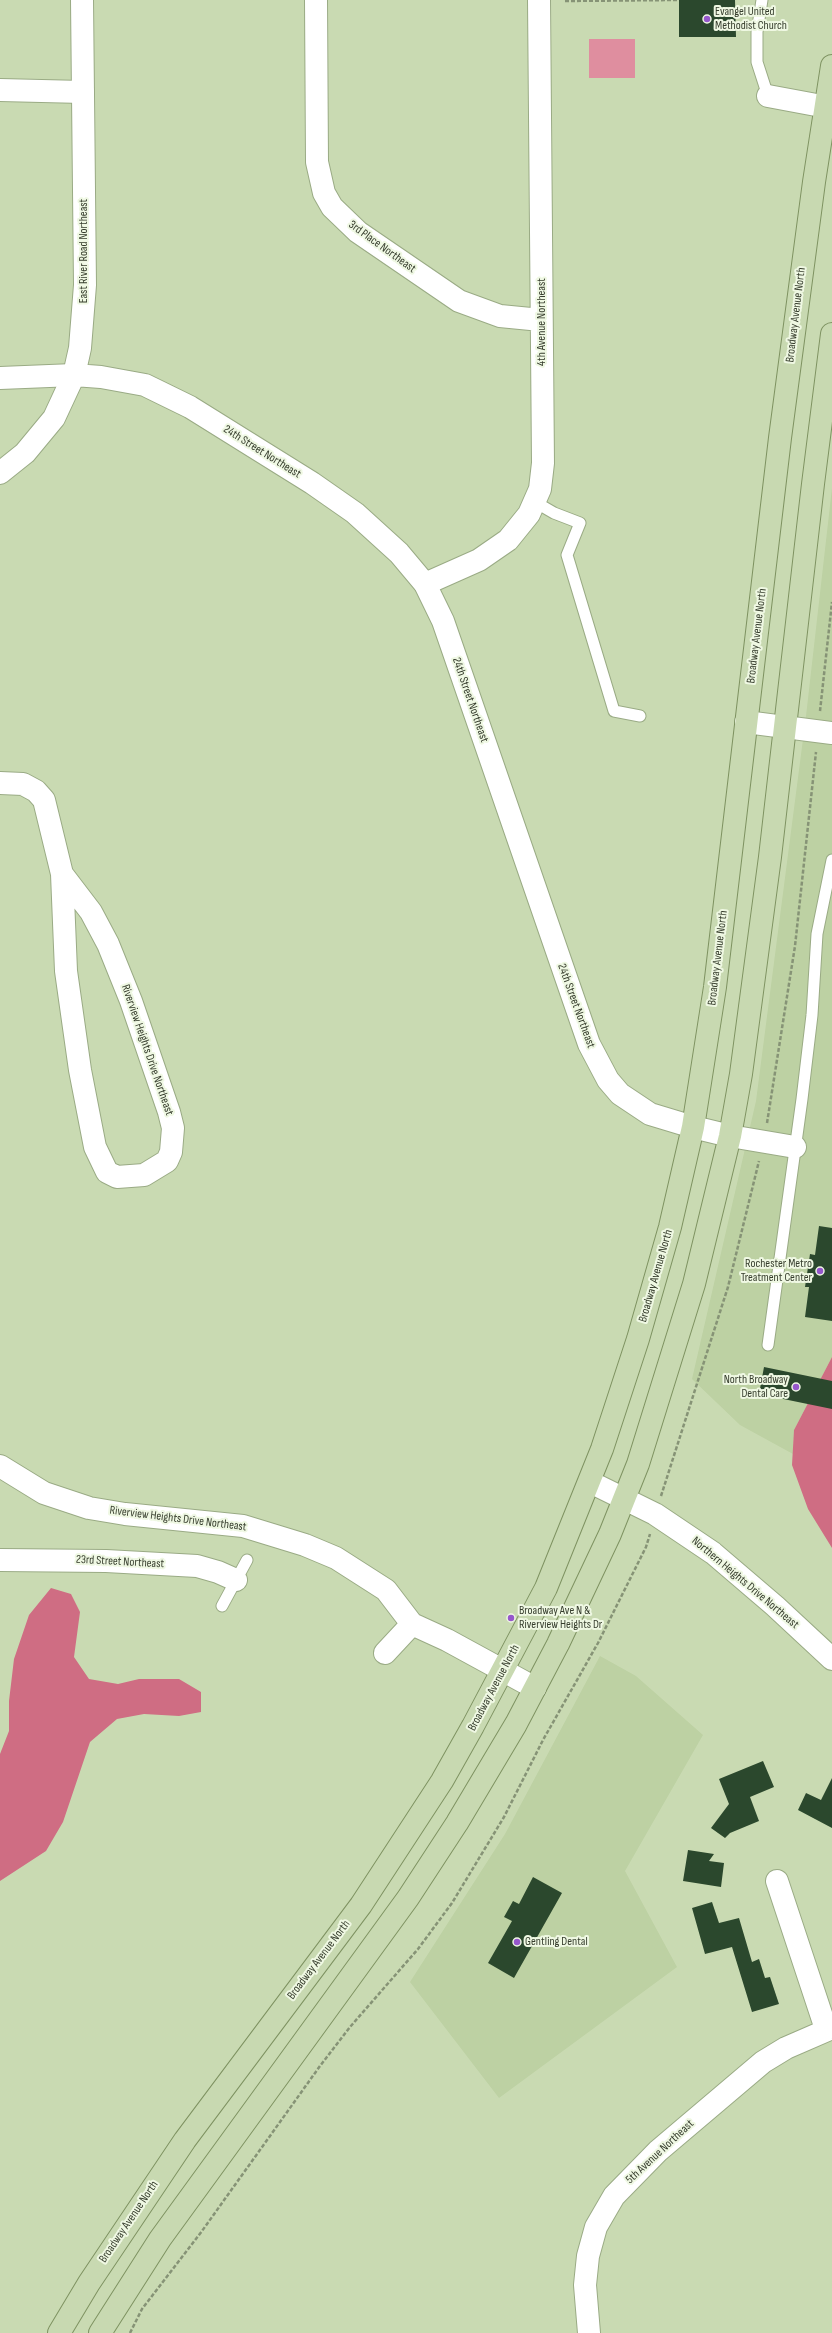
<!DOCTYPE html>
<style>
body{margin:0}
canvas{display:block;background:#c9dab2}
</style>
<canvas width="832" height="2333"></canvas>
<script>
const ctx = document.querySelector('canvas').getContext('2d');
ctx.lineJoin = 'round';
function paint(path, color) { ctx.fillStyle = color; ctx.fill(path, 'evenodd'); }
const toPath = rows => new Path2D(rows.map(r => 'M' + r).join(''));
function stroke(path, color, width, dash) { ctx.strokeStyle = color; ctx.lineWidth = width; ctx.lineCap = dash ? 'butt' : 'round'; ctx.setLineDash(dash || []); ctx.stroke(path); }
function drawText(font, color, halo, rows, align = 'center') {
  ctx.font = font + ' "Sofia Sans Condensed",sans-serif'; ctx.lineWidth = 4; ctx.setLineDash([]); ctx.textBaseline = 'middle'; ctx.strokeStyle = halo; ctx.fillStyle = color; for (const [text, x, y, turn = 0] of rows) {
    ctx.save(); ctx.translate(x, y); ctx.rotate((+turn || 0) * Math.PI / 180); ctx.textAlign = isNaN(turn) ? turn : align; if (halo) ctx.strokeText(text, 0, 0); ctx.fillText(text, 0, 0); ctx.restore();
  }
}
paint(toPath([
 [832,488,832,1357,794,1430,793,1454,740,1425,692,1379,756,1101,806,716],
 [600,1656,636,1676,703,1735,625,1871,677,1967,499,2098,410,1982,505,1834]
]), '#bdd1a3');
paint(toPath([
 [589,39,635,39,635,78,589,78]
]), '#df8e9f');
paint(toPath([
 [832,1357,832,1548,808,1509,792,1465,794,1430],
 [51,1588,71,1594,80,1612,74,1657,89,1679,118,1684,139,1679,179,1679,201,1692,201,1712,179,1716,144,1714,117,1719,90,1742,63,1822,46,1851,0,1881,0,1754,9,1731,9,1701,14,1659,29,1615]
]), '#cf6d83');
paint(toPath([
 [679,0,735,0,736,37,679,37],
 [819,1226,832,1228,832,1321,805,1317,809,1287,805,1287,810,1254,815,1255],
 [764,1367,832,1381,832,1409,759,1394],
 [763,1761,774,1787,750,1797,759,1821,730,1833,725,1838,711,1828,729,1804,719,1779],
 [832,1778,832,1828,798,1810,806,1793,821,1800],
 [688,1850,714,1854,709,1861,724,1863,721,1887,683,1881],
 [533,1877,562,1893,514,1978,488,1963,512,1921,504,1917,513,1901,519,1904],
 [712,1902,719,1923,739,1918,752,1962,759,1959,765,1978,770,1977,779,2004,752,2012,732,1947,705,1954,692,1908]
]), '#2b482d');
const lane = toPath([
 [762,0,757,32,757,62,768,96],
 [535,502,554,513,580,523,567,555,614,711,640,716],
 [768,1345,802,1099,812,1015,817,934,832,860],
 [222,1606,247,1560]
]);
const street = toPath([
 [316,0,317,162,324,193,332,207,358,232,459,301,500,316,541,320],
 [0,90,83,92],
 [768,96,832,108],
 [0,378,74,375],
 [425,584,479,560,508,540,529,514,540,489,543,463,539,0],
 [0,783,23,784,36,791,44,800,62,874],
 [62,874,91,912,108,944,131,1001,169,1112,173,1128,171,1152,167,1161,144,1175,117,1177,107,1172,95,1147,80,1070,66,971,62,874],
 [730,1136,795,1147],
 [0,1466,44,1493,89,1508,125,1514,243,1526,305,1545,336,1558,386,1590,412,1624,447,1640,535,1688],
 [0,1560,106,1561,197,1566,218,1572,236,1580],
 [385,1653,412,1624],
 [777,1881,826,2029],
 [589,2333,585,2285,588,2256,596,2227,614,2196,658,2151,763,2062,786,2048,832,2028]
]);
const secondary = toPath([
 [74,375,101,377,145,385,190,407,312,483,355,513,399,553,425,584,443,621,589,1044,608,1080,620,1094,650,1114,693,1127,730,1136],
 [0,473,25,453,54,418,74,375,80,348,85,285,82,0],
 [746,722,832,733],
 [590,1482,655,1514,713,1553,775,1606,832,1659]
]);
const primary = toPath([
 [59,2333,89,2283,185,2140,361,1905,442,1781,473,1726,546,1588,602,1449,638,1339,670,1227,693,1127,715,987,780,438,814,182,832,66],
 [100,2333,160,2239,408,1898,457,1823,516,1724,558,1644,610,1534,638,1464,694,1284,730,1136,741,1074,770,857,813,484,832,334]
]);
stroke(lane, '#9aab85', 13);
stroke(street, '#9aab85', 24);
stroke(secondary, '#9aab85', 24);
stroke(primary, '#7e9261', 24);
stroke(toPath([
 [565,1,679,0],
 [820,711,832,602],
 [767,1123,795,946,816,752],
 [661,1496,728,1287,759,1161],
 [130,2333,142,2309,202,2231,320,2066,350,2027,418,1949,452,1903,504,1817,543,1740,598,1643,646,1547,650,1534]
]), '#869376', 2.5, [4, 2]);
stroke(lane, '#fff', 11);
stroke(street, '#fff', 22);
stroke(secondary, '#fff', 22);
stroke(primary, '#c8d9b1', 22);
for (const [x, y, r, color] of [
 [707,19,4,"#9657cc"],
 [820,1271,4,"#9657cc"],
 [796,1387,4,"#9657cc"],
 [511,1618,4,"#9657cc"],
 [517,1942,4,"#9657cc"]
]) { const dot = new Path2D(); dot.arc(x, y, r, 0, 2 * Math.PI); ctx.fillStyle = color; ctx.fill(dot); stroke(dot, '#eff8e3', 1.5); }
drawText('12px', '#363d2d', '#eff8e3', [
 ["Evangel United",715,12],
 ["Methodist Church",715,26],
 ["Rochester Metro",812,1264,"right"],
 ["Treatment Center",812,1278,"right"],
 ["North Broadway",788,1380,"right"],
 ["Dental Care",788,1394,"right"],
 ["Broadway Ave N &",519,1611],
 ["Riverview Heights Dr",519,1625],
 ["Gentling Dental",525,1942]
], 'left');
drawText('12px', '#363d2d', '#eff8e3', [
 ["3rd Place Northeast",382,247,36],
 ["East River Road Northeast",84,251,-90],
 ["Broadway Avenue North",796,315,-83],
 ["4th Avenue Northeast",542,322,-90],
 ["24th Street Northeast",262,452,32],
 ["Broadway Avenue North",757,636,-83],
 ["24th Street Northeast",470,700,71],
 ["Broadway Avenue North",718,958,-83],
 ["24th Street Northeast",576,1006,70],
 ["Riverview Heights Drive Northeast",147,1050,71],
 ["Broadway Avenue North",656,1276,-74],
 ["Riverview Heights Drive Northeast",178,1519,7],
 ["23rd Street Northeast",120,1562,3],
 ["Northern Heights Drive Northeast",745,1583,40],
 ["Broadway Avenue North",494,1688,-62],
 ["Broadway Avenue North",319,1960,-53],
 ["5th Avenue Northeast",660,2152,-43],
 ["Broadway Avenue North",129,2222,-56]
]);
</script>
